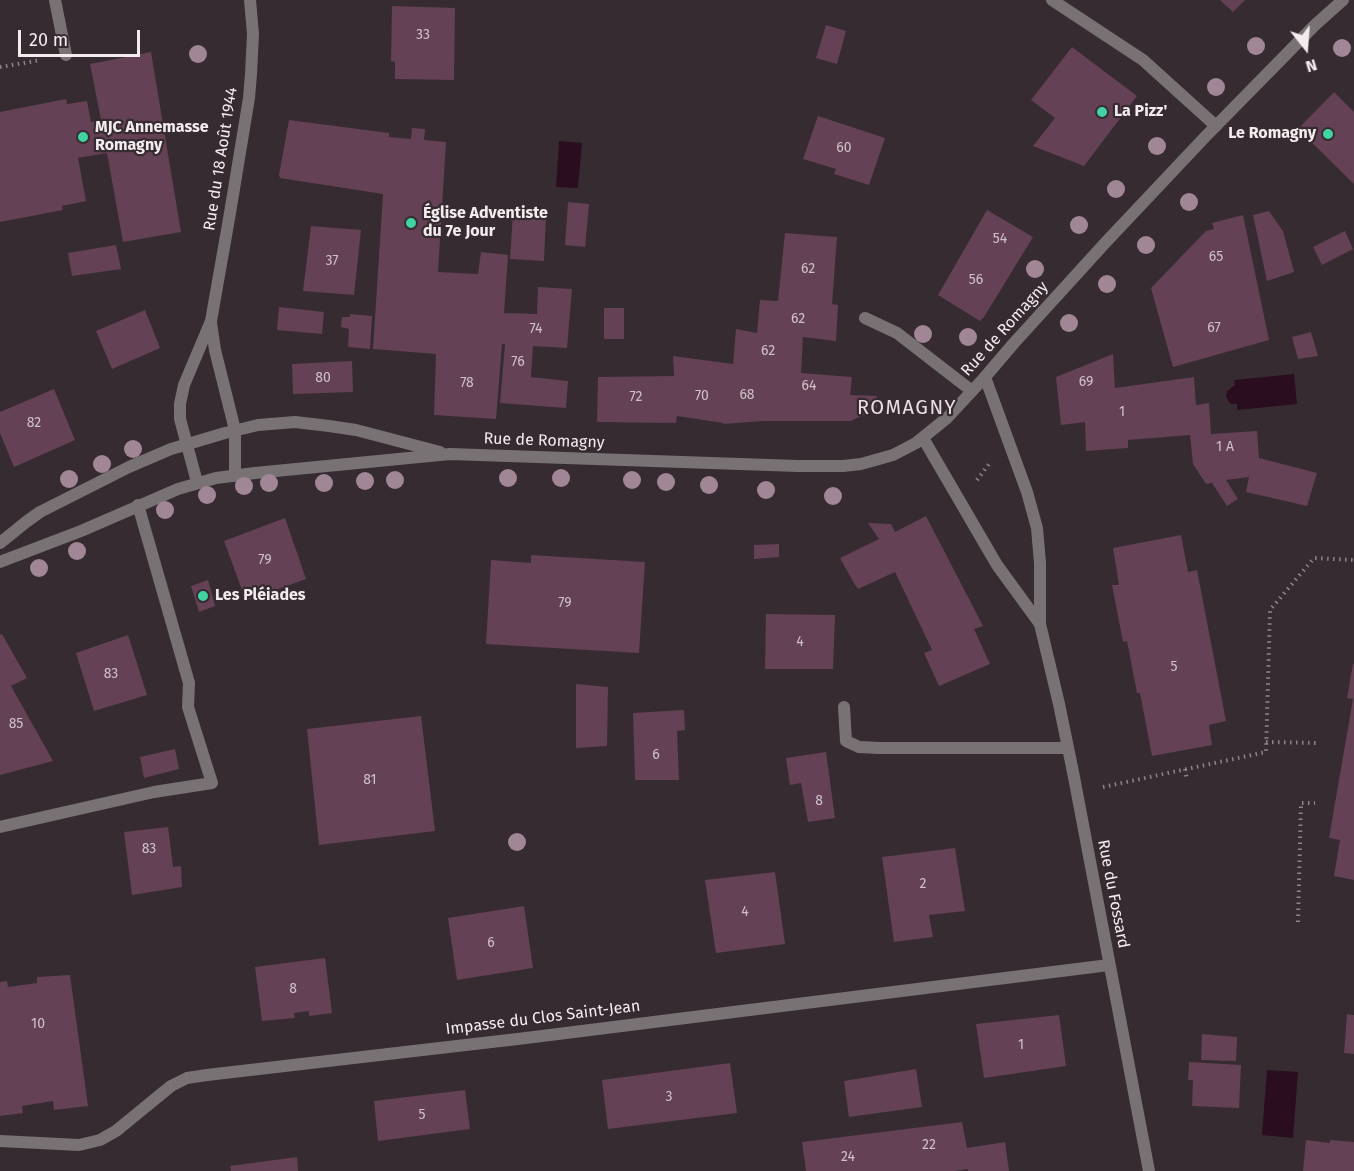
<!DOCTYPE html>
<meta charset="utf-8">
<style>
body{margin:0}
#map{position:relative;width:1354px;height:1171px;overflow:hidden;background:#362b31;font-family:"Fira Sans",sans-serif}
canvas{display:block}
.north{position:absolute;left:1276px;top:18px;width:60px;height:60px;-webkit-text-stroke:4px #362b31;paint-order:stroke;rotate:163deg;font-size:16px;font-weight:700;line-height:24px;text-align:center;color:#f3ecef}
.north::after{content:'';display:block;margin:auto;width:21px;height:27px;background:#f3ecef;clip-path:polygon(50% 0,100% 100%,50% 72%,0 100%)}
.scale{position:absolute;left:18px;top:30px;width:122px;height:27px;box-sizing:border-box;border:3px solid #f3ecef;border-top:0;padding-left:8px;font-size:18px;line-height:21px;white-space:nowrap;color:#f3ecef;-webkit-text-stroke:4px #362b31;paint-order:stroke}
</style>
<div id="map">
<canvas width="1354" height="1171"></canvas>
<div class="north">N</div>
<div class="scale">20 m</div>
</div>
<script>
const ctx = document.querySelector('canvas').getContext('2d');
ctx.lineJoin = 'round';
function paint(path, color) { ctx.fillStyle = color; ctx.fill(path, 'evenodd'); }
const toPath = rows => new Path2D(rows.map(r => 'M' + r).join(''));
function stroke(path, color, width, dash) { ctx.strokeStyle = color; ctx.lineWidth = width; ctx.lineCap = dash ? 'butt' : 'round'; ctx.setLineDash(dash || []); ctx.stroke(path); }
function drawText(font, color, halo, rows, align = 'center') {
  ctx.font = font + ' "Fira Sans",sans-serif'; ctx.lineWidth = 4.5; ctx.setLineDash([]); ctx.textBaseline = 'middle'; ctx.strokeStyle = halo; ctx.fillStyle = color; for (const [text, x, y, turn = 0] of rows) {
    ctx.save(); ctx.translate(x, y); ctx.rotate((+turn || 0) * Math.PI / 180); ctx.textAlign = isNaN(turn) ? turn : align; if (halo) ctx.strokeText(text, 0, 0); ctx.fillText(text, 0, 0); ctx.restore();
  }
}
paint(toPath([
 [559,141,582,143,578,188,556,187],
 [1294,374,1297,404,1237,410,1237,404,1231,404,1228,401,1226,396,1227,391,1235,385,1234,380],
 [1267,1070,1298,1072,1293,1138,1262,1135]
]), '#2a0d1f');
paint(toPath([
 [1220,0,1245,0,1233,12],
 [392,6,455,8,454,80,395,79,395,62,391,61],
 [826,25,846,31,837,64,816,58],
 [1072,47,1137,96,1084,166,1033,146,1055,118,1031,100],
 [151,52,181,232,123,242,107,153,78,158,86,201,62,206,63,210,0,222,0,112,66,99,67,104,87,101,91,122,101,120,90,64],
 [1334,92,1354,112,1354,184,1298,129],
 [818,116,885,138,869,185,834,174,836,169,803,159],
 [289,120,389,133,389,137,411,139,412,128,425,129,424,140,446,142,438,272,478,274,481,252,508,255,504,313,537,314,538,287,572,289,567,348,533,346,531,377,568,381,566,408,500,403,505,344,502,344,496,419,434,415,436,354,373,349,383,194,280,178,279,175],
 [568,202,589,204,585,247,565,245],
 [987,210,1033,237,984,317,980,321,938,295],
 [1269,211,1283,231,1294,272,1267,281,1253,215],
 [513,213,546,215,544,261,510,259],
 [1243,215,1269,340,1173,367,1151,288,1206,231,1214,229,1212,223],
 [311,226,361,230,354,295,303,291],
 [1345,231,1353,249,1322,265,1313,247],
 [785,233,837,237,832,304,838,305,836,341,803,337,801,373,852,377,850,395,877,396,877,408,851,421,764,421,723,424,723,423,677,416,676,423,597,422,598,377,674,376,673,356,733,364,736,329,757,333,760,300,778,301],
 [116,245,121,269,72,276,68,253],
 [279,307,324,312,322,334,277,330],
 [604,308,624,308,624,339,604,339],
 [145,310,160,348,112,369,96,331],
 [350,314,372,316,370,349,348,347,349,329,341,327,342,317,350,317],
 [1311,332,1318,356,1298,359,1292,337],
 [1113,354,1115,388,1194,377,1196,405,1209,403,1211,434,1257,431,1259,458,1317,473,1307,506,1246,492,1249,477,1226,480,1238,499,1227,506,1212,483,1206,484,1193,464,1190,435,1128,440,1128,448,1086,451,1085,422,1061,425,1056,377],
 [352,361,353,392,293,394,292,364],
 [54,389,75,440,14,467,0,433,0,412],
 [926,516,983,626,974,629,990,664,939,686,924,653,932,650,895,572,858,589,855,585,840,558,879,539,868,523,891,524,895,532],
 [285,518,306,579,246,601,224,541],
 [1181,535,1188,572,1197,570,1226,721,1209,725,1212,745,1152,756,1140,693,1137,693,1127,641,1123,642,1112,585,1119,585,1113,548],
 [779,544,779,557,754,559,754,545],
 [531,555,645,562,639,653,486,644,491,560,531,563],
 [208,580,215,606,199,612,191,586],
 [766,614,835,615,833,669,765,669],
 [2,634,27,678,11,686,53,761,0,775,0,635],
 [128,635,147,695,94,711,76,653],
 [1353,664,1354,664,1354,880,1334,876,1340,840,1329,838,1353,699,1347,698],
 [576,684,608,687,607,746,576,748],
 [684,710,685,730,677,731,679,780,635,780,633,713],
 [421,716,435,831,319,845,307,729],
 [175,749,179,769,144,778,140,757],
 [826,752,835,818,808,822,801,783,790,785,786,758],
 [168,827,173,867,181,866,182,887,132,895,124,832],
 [955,848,965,911,929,915,933,937,894,942,882,857],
 [775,872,785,944,716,953,705,880],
 [524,906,533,968,457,980,448,918],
 [325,958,332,1013,309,1016,309,1011,294,1013,295,1018,262,1021,255,967],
 [70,975,88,1106,54,1110,53,1101,22,1106,23,1113,0,1116,0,982,7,981,8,987,37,983,37,977],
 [1347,1014,1354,1015,1354,1054,1344,1053],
 [1059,1015,1066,1066,984,1078,976,1024],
 [1202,1034,1237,1037,1236,1061,1201,1060],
 [1189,1062,1241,1065,1239,1108,1192,1106,1193,1080,1188,1080],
 [730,1063,737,1113,608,1129,602,1080],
 [916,1069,922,1107,849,1117,844,1081],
 [465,1090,470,1129,378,1141,374,1101],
 [962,1122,967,1148,1005,1142,1009,1171,968,1171,968,1169,955,1171,806,1171,802,1142],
 [1306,1140,1330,1143,1330,1140,1354,1142,1354,1171,1303,1171],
 [297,1157,298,1171,231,1171,230,1166]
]), '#644154');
stroke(toPath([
 [0,67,41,60],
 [977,480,989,464],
 [1266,742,1317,743],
 [1185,769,1187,780],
 [1103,787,1266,752,1270,610,1314,558,1354,560],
 [1298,922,1301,803,1315,803]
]), '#8e858a', 4, [1.5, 4.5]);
stroke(toPath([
 [1052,0,1143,60,1216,126],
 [865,318,897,333,972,391],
 [844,707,846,741,859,747,879,748,1068,748],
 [0,827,154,792,212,783,188,707,189,683,138,505],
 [0,1141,79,1145,100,1140,116,1131,171,1086,187,1078,207,1075,526,1038,1109,965]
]), '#787275', 12);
stroke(toPath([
 [55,0,66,55]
]), '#787275', 12);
stroke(toPath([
 [211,323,215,350,235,430,235,476],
 [985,377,1027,492,1037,528,1040,563,1040,624,1059,704,1073,772,1149,1171],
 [923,438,997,565,1040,624],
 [197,482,180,419,180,404,184,385,211,321,230,213,249,98,251,74,253,34,250,0]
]), '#787275', 12);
stroke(toPath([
 [0,543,26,522,40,512,129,467,171,449,225,433,258,425,295,422,329,426,356,430,440,452],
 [0,562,81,531,178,489,216,478,255,473,450,454,798,466,843,466,861,464,893,455,916,443,947,418,985,377,1014,343,1106,242,1205,137,1315,25,1343,0]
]), '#787275', 12);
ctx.fillStyle = '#a18695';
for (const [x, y] of [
 [1256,46],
 [1342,48],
 [198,54],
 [1216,87],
 [1157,146],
 [1116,189],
 [1189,202],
 [1079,225],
 [1146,245],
 [1035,269],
 [1107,284],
 [1069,323],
 [923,334],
 [968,337],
 [133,449],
 [102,464],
 [508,478],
 [561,478],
 [69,479],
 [395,480],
 [632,480],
 [365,481],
 [666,482],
 [269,483],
 [324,483],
 [709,485],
 [244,486],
 [766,490],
 [207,495],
 [833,496],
 [165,510],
 [77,551],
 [39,568],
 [517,842]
]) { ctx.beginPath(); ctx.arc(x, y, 9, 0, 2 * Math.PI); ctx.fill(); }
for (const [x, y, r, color] of [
 [1102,112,6,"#40d4a2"],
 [1328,134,6,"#40d4a2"],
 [83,137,6,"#40d4a2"],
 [411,223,6,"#40d4a2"],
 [203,596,6,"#40d4a2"]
]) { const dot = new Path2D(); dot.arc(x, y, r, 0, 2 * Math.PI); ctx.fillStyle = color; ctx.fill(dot); stroke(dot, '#362b31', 2); }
drawText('14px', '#cfc1c8', null, [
 ["33",423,35],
 ["60",844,148],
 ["54",1000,239],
 ["65",1216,257],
 ["37",332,261],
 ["62",808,269],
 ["56",976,280],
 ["62",798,319],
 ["67",1214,328],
 ["74",536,329],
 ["62",768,351],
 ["76",518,362],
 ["80",323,378],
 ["69",1086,382],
 ["78",467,383],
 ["64",809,386],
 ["68",747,395],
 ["70",702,396],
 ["72",636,397],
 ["1",1122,412],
 ["82",34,423],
 ["1 A",1225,447],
 ["79",265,560],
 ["79",565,603],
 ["4",800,642],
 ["5",1174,667],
 ["83",111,674],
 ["85",16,724],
 ["6",656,755],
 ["81",370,780],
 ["8",819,801],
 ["83",149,849],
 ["2",923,884],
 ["4",745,912],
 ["6",491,943],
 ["8",293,989],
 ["10",38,1024],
 ["1",1021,1045],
 ["3",669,1097],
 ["5",422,1115],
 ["22",929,1145],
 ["24",848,1157]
]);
drawText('bold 16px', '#f3ecef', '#362b31', [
 ["La Pizz'",1114,112],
 ["MJC Annemasse",95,128],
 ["Romagny",95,146],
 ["Le Romagny",1316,134,"right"],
 ["Église Adventiste",423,214],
 ["du 7e Jour",423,232],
 ["Les Pléiades",215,596]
], 'left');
drawText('16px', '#f3ecef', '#362b31', [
 ["Rue du 18 Août 1944",221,159,-81],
 ["Rue de Romagny",1005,329,-48],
 ["Rue de Romagny",544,441,2],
 ["Rue du Fossard",1113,894,79],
 ["Impasse du Clos Saint-Jean",543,1018,-7]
]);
ctx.letterSpacing = '1.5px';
drawText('20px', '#ebdde4', '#362b31', [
 ["ROMAGNY",907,408]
]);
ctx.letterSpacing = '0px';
</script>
